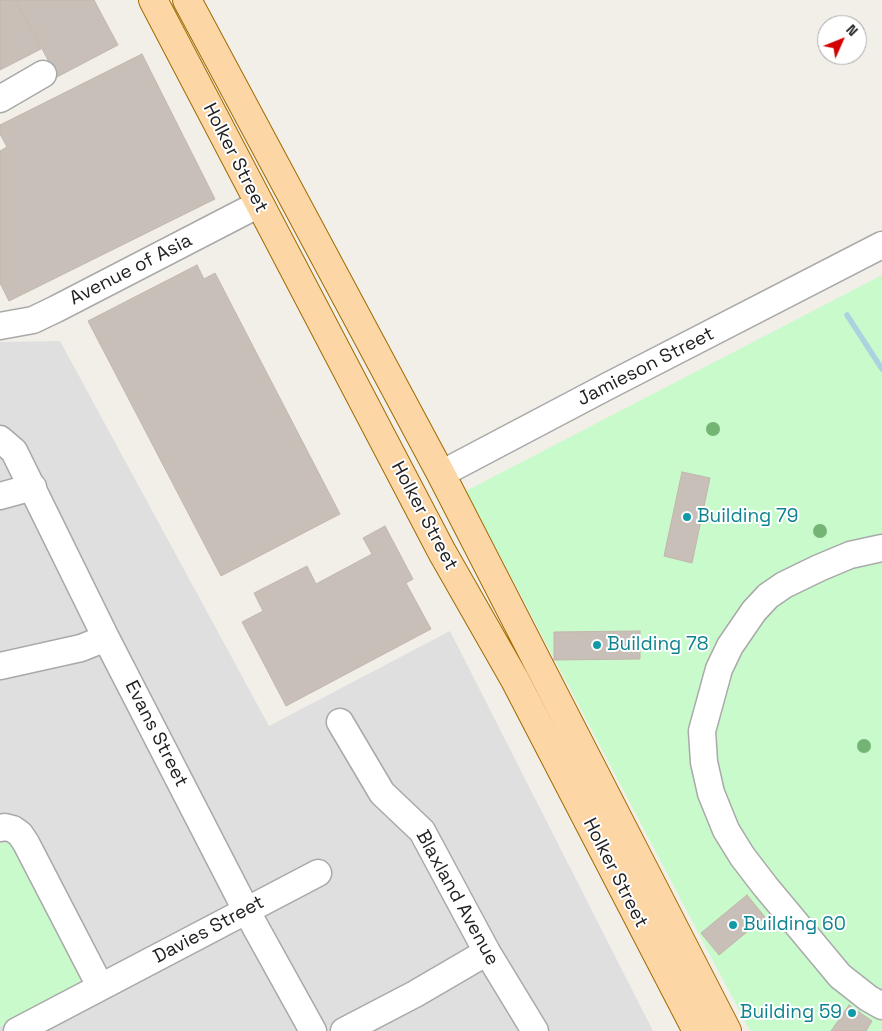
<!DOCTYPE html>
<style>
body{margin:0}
#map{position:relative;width:882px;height:1031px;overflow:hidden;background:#f2efe9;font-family:"Space Grotesk",sans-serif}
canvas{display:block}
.north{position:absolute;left:817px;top:15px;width:50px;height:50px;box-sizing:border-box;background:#fff;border:1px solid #a7a7a7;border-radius:50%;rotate:46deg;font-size:14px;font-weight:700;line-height:20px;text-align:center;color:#222}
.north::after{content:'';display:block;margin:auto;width:18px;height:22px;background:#d40000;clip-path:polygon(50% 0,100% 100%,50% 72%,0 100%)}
</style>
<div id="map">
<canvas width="882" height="1031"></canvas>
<div class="north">N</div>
</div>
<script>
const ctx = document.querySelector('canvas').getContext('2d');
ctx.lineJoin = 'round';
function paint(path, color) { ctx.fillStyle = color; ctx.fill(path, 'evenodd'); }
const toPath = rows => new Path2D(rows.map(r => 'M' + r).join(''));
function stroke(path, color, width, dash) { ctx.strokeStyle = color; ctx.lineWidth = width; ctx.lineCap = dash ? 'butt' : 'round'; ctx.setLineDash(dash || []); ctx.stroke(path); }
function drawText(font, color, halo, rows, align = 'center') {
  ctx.font = font + ' "Space Grotesk",sans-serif'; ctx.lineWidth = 4; ctx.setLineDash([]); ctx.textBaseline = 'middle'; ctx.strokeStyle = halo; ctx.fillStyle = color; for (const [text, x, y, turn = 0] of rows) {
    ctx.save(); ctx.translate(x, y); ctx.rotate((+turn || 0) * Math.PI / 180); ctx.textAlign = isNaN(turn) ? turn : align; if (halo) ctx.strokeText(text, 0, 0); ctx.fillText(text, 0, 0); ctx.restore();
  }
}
paint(toPath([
 [60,341,269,726,450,631,653,1031,0,1031,0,342]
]), '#e0dfdf');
paint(toPath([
 [882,275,882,1031,750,1031,466,491],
 [0,843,10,843,21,855,84,976,77,985,0,1027]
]), '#c8facc');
stroke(toPath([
 [847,315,882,369]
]), '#aad3df', 5.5);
const building = toPath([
 [0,0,15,0,41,49,0,70,0,0],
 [16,0,94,0,118,45,57,77,16,0],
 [142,54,215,199,9,301,0,283,0,151,7,147,0,134,0,125,142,54],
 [197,265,204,279,215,273,340,514,221,576,88,321,197,265],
 [682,472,710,478,692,563,664,556,682,472],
 [385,526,413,579,406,583,431,629,286,706,242,622,263,611,254,593,307,566,316,584,372,554,363,538,385,526],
 [640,631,640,659,554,660,554,632,640,631],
 [747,895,765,917,719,955,701,933,747,895],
 [849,1005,872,1021,866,1031,831,1031,849,1005]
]);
paint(building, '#c7bfb8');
stroke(building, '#c4b6ab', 1);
const minor = toPath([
 [0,99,43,74],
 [0,326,33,320,56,309,259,204],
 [0,439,14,451,106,638,246,910,313,1031],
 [441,474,606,387,882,245],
 [0,496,33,487],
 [882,548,850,555,819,568,784,585,768,596,754,611,730,646,719,669,702,731,704,762,711,793,726,830,742,856,765,886,840,976,868,998,882,1006],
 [0,666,81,648,106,638],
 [340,722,382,793,422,831,487,952,535,1031],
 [0,828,5,827,13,829,20,834,26,843,100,986],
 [17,1031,318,873],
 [344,1031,415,994,487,952]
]);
const major = toPath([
 [153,0,442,552,515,680,697,1031],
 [187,0,441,474,727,1031]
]);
stroke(minor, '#a9a9a9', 29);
stroke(major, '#a06b00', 30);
stroke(minor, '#fff', 26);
stroke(major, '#fcd6a4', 28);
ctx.fillStyle = '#74b475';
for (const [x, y] of [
 [713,429],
 [820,531],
 [864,746]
]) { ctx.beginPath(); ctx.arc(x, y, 7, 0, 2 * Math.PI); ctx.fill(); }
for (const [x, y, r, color] of [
 [687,517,5,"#0f9aa8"],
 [597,645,5,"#0f9aa8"],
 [733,925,5,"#0f9aa8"],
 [852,1013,5,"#0f9aa8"]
]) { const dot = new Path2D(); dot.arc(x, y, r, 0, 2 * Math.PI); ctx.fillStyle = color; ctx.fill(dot); stroke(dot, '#fff', 2); }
drawText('19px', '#222', '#fff', [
 ["Holker Street",235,158,63],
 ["Avenue of Asia",131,270,-27],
 ["Jamieson Street",646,367,-27],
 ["Holker Street",424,516,62],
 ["Evans Street",156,734,63],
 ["Holker Street",615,873,63],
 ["Blaxland Avenue",457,898,61],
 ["Davies Street",209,930,-28]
]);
drawText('19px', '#0d838f', '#fff', [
 ["Building 79",697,517],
 ["Building 78",607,645],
 ["Building 60",743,925],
 ["Building 59",842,1013,"right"]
], 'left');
</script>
